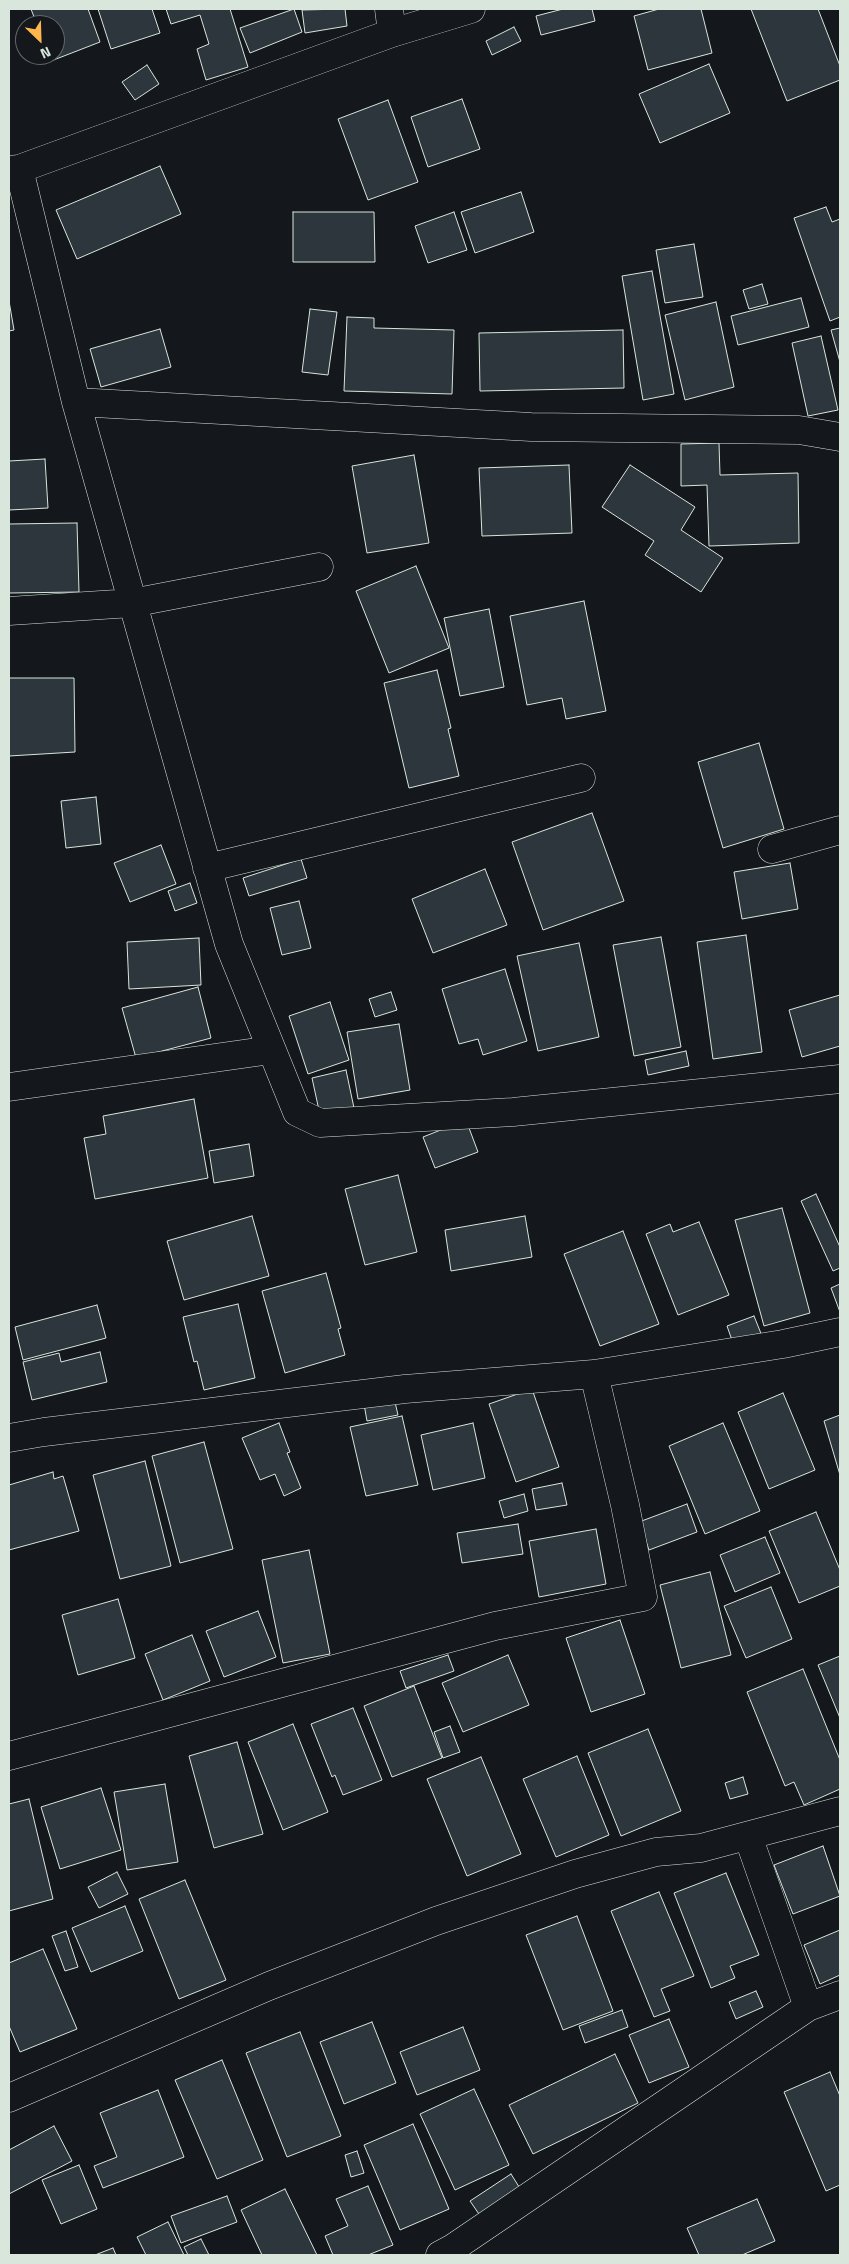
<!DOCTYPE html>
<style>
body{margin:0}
#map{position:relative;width:849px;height:2264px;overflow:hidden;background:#14181c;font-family:"Titillium Web",sans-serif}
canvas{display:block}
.frame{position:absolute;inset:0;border:10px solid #d8e6dc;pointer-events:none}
.north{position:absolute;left:15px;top:15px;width:50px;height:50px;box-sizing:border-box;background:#14181c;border:1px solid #626a69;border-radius:50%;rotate:156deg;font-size:14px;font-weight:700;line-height:20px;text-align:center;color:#d8e6dc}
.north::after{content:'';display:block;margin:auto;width:18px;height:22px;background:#ffb74d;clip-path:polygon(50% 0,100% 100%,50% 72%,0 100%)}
</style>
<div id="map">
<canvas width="849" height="2264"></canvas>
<div class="frame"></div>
<div class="north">N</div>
</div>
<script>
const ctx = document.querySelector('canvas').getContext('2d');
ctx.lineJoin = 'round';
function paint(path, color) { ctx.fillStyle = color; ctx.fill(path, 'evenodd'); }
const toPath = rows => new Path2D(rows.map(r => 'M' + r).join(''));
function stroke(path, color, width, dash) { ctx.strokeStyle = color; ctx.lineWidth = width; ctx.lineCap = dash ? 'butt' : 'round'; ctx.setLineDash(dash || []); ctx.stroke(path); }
const building = toPath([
 [31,9,88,9,100,42,51,61,49,55,55,55,55,25,37,25,31,9],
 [98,9,152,9,160,33,111,49,98,9],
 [166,9,230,9,248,67,206,80,197,49,209,44,200,15,171,24,166,9],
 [294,9,302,32,250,53,240,28,294,9],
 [345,9,347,26,305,33,302,10,345,9],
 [563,9,592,9,595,21,541,35,536,16,563,9],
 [659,9,701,9,712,53,648,70,634,16,659,9],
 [751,9,818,9,840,66,840,80,787,101,751,9],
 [514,27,521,41,492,55,486,41,514,27],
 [709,64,730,113,660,143,639,94,709,64],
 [147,65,159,84,135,100,122,82,147,65],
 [462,99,480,149,428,167,411,117,462,99],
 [388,100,418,182,368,200,338,119,388,100],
 [160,166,181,214,77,259,56,210,160,166],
 [521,192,534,232,475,253,461,212,521,192],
 [826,207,832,222,840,219,840,317,830,321,794,218,826,207],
 [293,212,374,212,375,262,293,262,293,212],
 [454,212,467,250,428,263,415,226,454,212],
 [694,244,703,297,665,303,656,250,694,244],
 [652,271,674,394,643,400,622,276,652,271],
 [762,284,768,304,749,309,743,290,762,284],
 [801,298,809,327,738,345,731,316,801,298],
 [9,301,14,330,9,331,9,301],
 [716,302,734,387,685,400,665,315,716,302],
 [310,309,337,312,328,375,302,372,310,309],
 [347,317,374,318,374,328,454,330,452,394,344,391,347,317],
 [840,328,840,362,831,330,840,328],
 [160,329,171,367,101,387,90,349,160,329],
 [623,330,624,388,480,391,479,333,623,330],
 [821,336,838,410,808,416,792,343,821,336],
 [719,443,720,475,798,473,799,543,709,546,707,485,681,486,681,444,719,443],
 [414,455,429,543,367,553,352,466,414,455],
 [45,459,48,508,9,510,9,461,45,459],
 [569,465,572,533,482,536,479,468,569,465],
 [630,465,695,507,681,530,723,558,701,592,645,555,654,541,602,507,630,465],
 [77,523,79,592,9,593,9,524,77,523],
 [416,566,449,648,389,673,356,591,416,566],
 [584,601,606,711,566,719,562,698,527,705,510,616,584,601],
 [489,609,504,687,460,696,444,618,489,609],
 [437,670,451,728,448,729,459,776,409,788,384,683,437,670],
 [9,678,74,678,75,752,9,756,9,678],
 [759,743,784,829,723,848,698,762,759,743],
 [96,797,101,844,66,848,61,801,96,797],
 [592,813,624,901,543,930,512,842,592,813],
 [161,845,176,884,130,902,114,863,161,845],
 [301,859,307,878,249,896,243,878,301,859],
 [790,863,798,909,742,919,734,872,790,863],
 [485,869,507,925,433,953,412,899,485,869],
 [190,883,197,903,175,911,168,891,190,883],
 [299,901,311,948,282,955,270,908,299,901],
 [746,935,762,1052,713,1059,697,942,746,935],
 [661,937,681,1047,634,1056,613,945,661,937],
 [199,938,201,985,129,989,127,942,199,938],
 [579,943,599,1037,538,1051,517,956,579,943],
 [505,969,527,1041,483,1055,478,1039,459,1044,442,989,505,969],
 [198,987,211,1038,136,1058,122,1008,198,987],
 [391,992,397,1010,375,1017,369,999,391,992],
 [840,995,840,1046,802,1057,789,1010,840,995],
 [330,1002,349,1060,308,1074,289,1016,330,1002],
 [399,1024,410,1090,358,1099,347,1032,399,1024],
 [686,1051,689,1066,648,1075,645,1060,686,1051],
 [346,1070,354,1108,320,1115,312,1078,346,1070],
 [194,1099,208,1178,95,1199,84,1138,106,1134,103,1116,194,1099],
 [466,1120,478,1152,435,1168,423,1137,466,1120],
 [249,1144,254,1176,214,1183,209,1151,249,1144],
 [398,1175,417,1252,365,1265,345,1189,398,1175],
 [816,1194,840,1247,840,1268,833,1271,801,1201,816,1194],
 [782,1208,810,1313,764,1326,735,1220,782,1208],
 [252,1216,269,1276,184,1300,167,1241,252,1216],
 [525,1216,532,1257,451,1271,445,1230,525,1216],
 [699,1222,729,1295,678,1315,646,1234,670,1224,673,1232,699,1222],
 [623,1231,659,1324,600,1346,564,1254,623,1231],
 [326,1273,341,1328,338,1329,345,1355,285,1373,262,1291,326,1273],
 [840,1284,840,1312,831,1288,840,1284],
 [238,1304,255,1378,204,1390,197,1361,194,1362,183,1317,238,1304],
 [97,1305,106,1338,23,1360,15,1327,97,1305],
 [754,1316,762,1336,734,1346,727,1326,754,1316],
 [100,1352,107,1382,32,1400,23,1362,59,1353,61,1362,100,1352],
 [532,1389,559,1467,516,1482,489,1404,532,1389],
 [783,1393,815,1470,769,1489,738,1412,783,1393],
 [394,1398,398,1415,367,1421,364,1404,394,1398],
 [840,1415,840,1475,824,1421,840,1415],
 [402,1416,418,1485,366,1496,350,1427,402,1416],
 [279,1423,290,1452,287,1453,301,1488,284,1496,275,1474,260,1480,242,1438,279,1423],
 [473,1423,485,1478,433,1490,421,1435,473,1423],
 [723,1423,760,1511,705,1534,669,1446,723,1423],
 [204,1442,233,1549,180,1563,152,1456,204,1442],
 [145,1461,171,1566,120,1579,93,1475,145,1461],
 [53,1472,54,1479,63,1476,79,1531,9,1550,9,1485,53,1472],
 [562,1483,567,1505,536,1510,532,1489,562,1483],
 [524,1494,528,1511,504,1518,499,1501,524,1494],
 [687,1504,697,1532,649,1550,639,1522,687,1504],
 [816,1512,840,1570,840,1586,799,1603,769,1531,816,1512],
 [518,1524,523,1554,462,1563,457,1533,518,1524],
 [596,1529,606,1584,539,1597,529,1541,596,1529],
 [765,1537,780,1573,735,1592,720,1555,765,1537],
 [309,1550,330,1654,283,1663,262,1560,309,1550],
 [710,1572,731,1655,681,1668,660,1585,710,1572],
 [771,1587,792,1639,746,1658,724,1606,771,1587],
 [118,1599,135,1658,78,1675,62,1615,118,1599],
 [258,1611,276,1657,224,1677,206,1631,258,1611],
 [620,1620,645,1694,591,1712,566,1638,620,1620],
 [192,1635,210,1681,163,1700,145,1654,192,1635],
 [448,1655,454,1671,406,1688,400,1671,448,1655],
 [508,1655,529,1705,463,1732,442,1683,508,1655],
 [840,1656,840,1718,818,1665,840,1656],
 [803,1669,840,1760,840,1789,804,1805,794,1782,785,1786,747,1692,803,1669],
 [414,1686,442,1758,392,1777,364,1706,414,1686],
 [353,1708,382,1780,343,1795,335,1775,332,1777,311,1724,353,1708],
 [293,1724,328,1812,283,1830,248,1742,293,1724],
 [450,1726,460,1752,443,1758,434,1732,450,1726],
 [648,1729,681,1811,621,1836,588,1753,648,1729],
 [237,1742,263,1834,214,1848,189,1756,237,1742],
 [577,1756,609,1835,556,1857,523,1779,577,1756],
 [481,1757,521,1854,467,1876,427,1779,481,1757],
 [743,1777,748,1794,730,1799,725,1783,743,1777],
 [165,1784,178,1862,127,1870,114,1792,165,1784],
 [101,1788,121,1850,60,1869,41,1807,101,1788],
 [29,1799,53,1899,9,1911,9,1804,29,1799],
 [823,1846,840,1896,793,1914,774,1865,823,1846],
 [117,1872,128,1894,99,1908,88,1887,117,1872],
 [726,1873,759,1955,730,1966,735,1978,711,1988,674,1893,726,1873],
 [185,1880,226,1980,179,1999,139,1899,185,1880],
 [659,1892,694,1976,661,1989,670,2011,654,2017,611,1911,659,1892],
 [125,1906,143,1951,91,1972,72,1928,125,1906],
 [577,1916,613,2011,563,2030,526,1935,577,1916],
 [840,1930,840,1975,820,1984,804,1945,840,1930],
 [66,1931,78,1967,65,1971,52,1936,66,1931],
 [43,1949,77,2029,20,2052,9,2026,9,1963,43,1949],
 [756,1991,763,2007,736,2019,729,2002,756,1991],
 [622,2010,628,2027,585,2043,579,2026,622,2010],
 [669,2019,689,2067,649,2083,629,2035,669,2019],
 [372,2022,396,2083,344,2104,320,2042,372,2022],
 [463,2027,480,2070,417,2095,400,2052,463,2027],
 [300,2032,341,2136,287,2157,246,2053,300,2032],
 [615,2054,638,2103,533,2154,509,2105,615,2054],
 [222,2060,263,2160,217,2179,175,2080,222,2060],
 [830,2072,840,2096,840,2185,826,2191,784,2092,830,2072],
 [474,2089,509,2165,455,2190,420,2114,474,2089],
 [158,2090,184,2157,103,2188,94,2166,117,2157,100,2113,158,2090],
 [413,2124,449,2209,400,2230,364,2145,413,2124],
 [54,2126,72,2161,9,2194,9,2150,54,2126],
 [357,2151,364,2173,351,2177,345,2155,357,2151],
 [79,2165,97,2209,61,2224,42,2180,79,2165],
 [511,2174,521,2190,481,2217,470,2201,511,2174],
 [368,2186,393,2245,368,2255,333,2255,325,2236,348,2226,336,2199,368,2186],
 [285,2189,317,2255,262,2255,241,2210,285,2189],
 [227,2196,237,2222,181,2243,171,2216,227,2196],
 [757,2199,775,2241,742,2255,699,2255,687,2228,757,2199],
 [168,2222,184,2255,146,2255,137,2237,168,2222],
 [201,2239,209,2255,188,2255,184,2247,201,2239],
 [113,2248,116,2255,95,2255,113,2248]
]);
paint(building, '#2c363c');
stroke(building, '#d8e6dc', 1);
const minor = toPath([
 [389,9,392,33],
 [19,169,76,402,229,944,297,1112,320,1123,513,1112,840,1079],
 [9,170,19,169,392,33,471,9],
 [76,402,531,427,799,430,840,437],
 [9,611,132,603,319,567],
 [772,849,840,830],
 [207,868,581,778],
 [9,1087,271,1050],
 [9,1438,44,1432,405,1389,594,1374,783,1344,840,1332],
 [9,1756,495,1626,643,1597,625,1505,594,1374],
 [748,1836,808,2007],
 [9,2098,269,1986,436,1921,575,1874,656,1852,701,1848,840,1811],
 [440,2255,453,2248,808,2007,840,1995]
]);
stroke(minor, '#d8e6dc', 29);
stroke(minor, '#14181c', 28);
</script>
